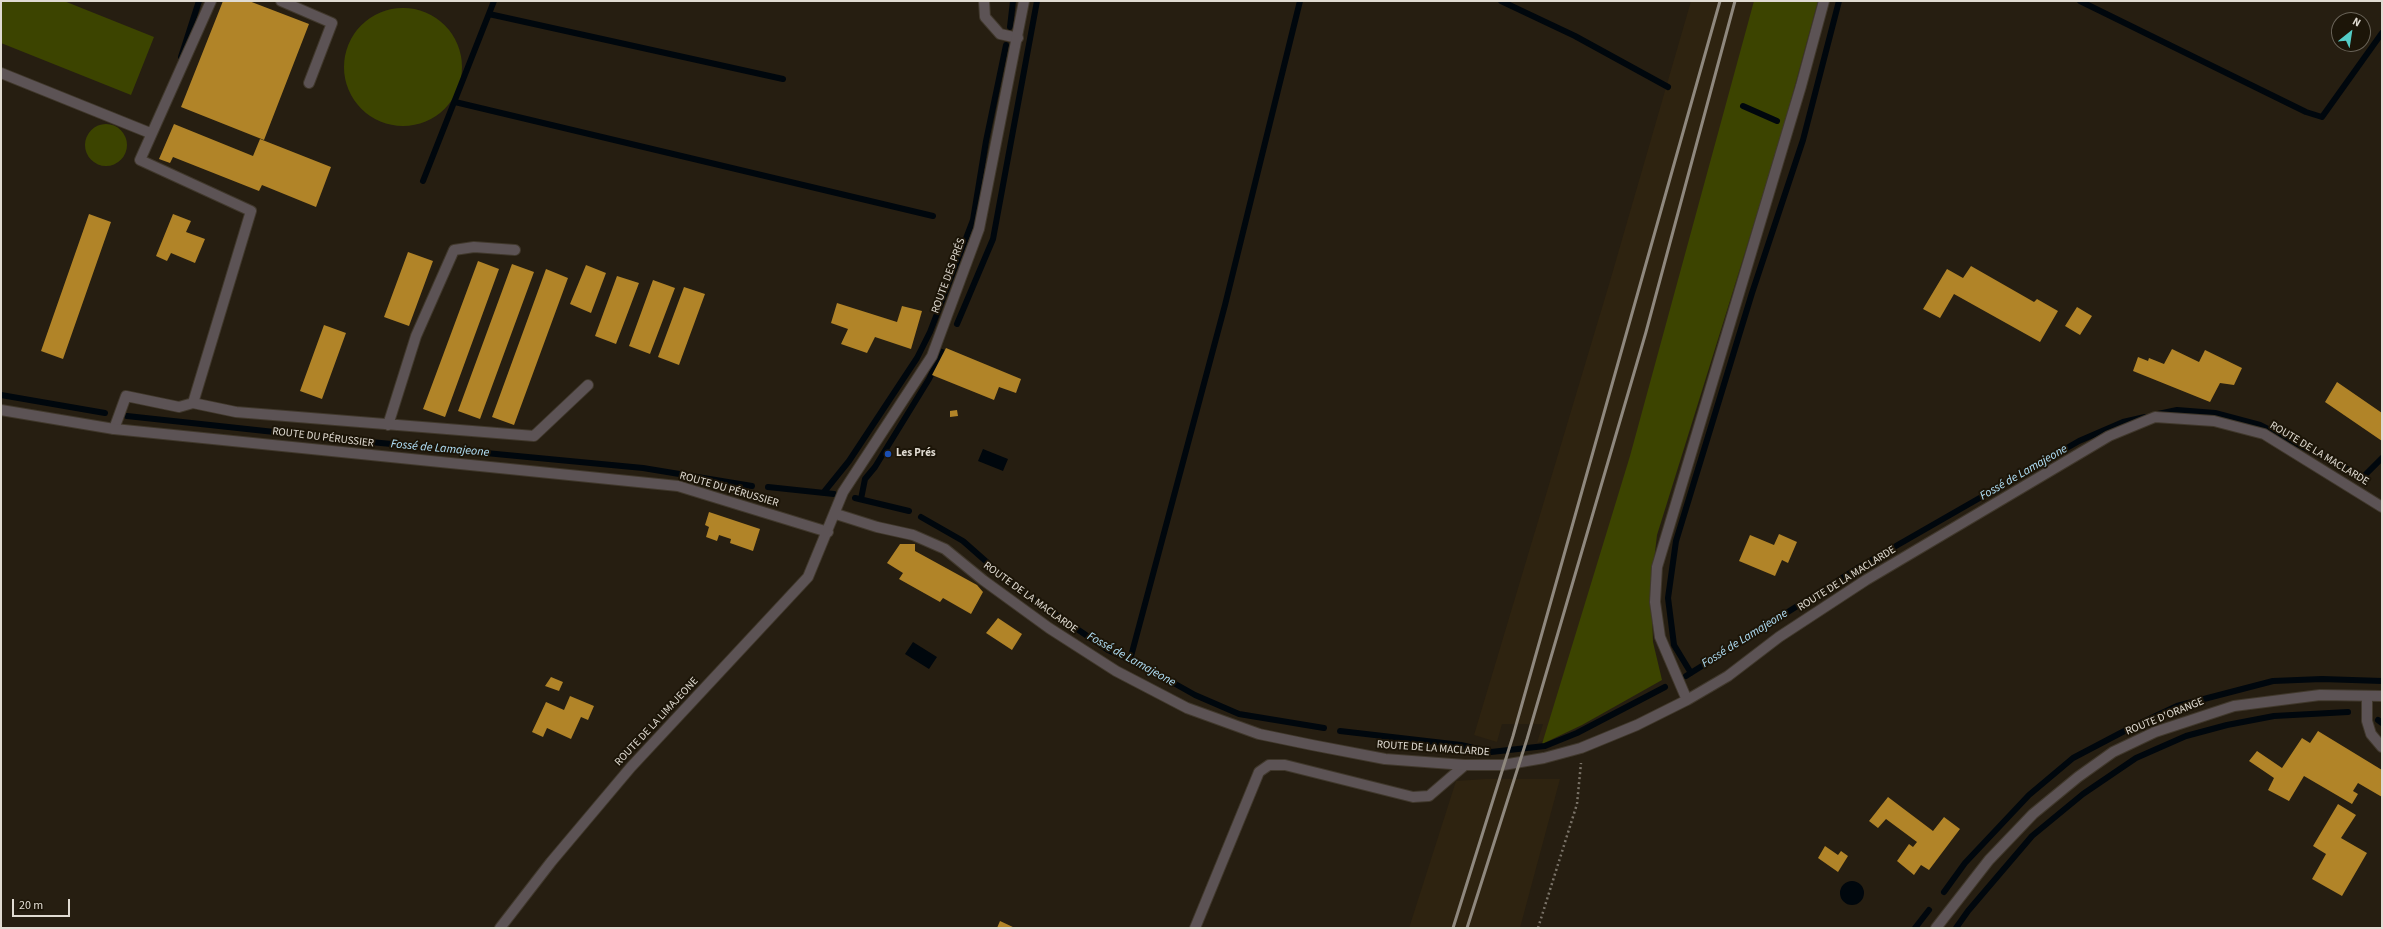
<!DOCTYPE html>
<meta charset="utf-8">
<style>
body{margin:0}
#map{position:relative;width:2383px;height:929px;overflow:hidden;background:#261e11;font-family:"Source Sans 3",sans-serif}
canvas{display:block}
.frame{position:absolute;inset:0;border:2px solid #e0dbd2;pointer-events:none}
.north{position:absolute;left:2331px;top:12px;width:40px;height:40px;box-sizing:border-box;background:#1c1508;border:1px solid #6a6459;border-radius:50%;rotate:30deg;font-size:11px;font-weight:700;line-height:16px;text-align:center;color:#e0dbd2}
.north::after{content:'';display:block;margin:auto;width:14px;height:18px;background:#54cdc7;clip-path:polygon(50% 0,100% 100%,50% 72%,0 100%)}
.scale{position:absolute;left:12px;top:899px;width:58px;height:18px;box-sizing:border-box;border:2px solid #e0dbd2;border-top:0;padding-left:5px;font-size:12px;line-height:14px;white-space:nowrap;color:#e0dbd2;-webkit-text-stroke:3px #1c1508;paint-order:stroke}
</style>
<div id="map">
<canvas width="2383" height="929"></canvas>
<div class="frame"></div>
<div class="north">N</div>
<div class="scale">20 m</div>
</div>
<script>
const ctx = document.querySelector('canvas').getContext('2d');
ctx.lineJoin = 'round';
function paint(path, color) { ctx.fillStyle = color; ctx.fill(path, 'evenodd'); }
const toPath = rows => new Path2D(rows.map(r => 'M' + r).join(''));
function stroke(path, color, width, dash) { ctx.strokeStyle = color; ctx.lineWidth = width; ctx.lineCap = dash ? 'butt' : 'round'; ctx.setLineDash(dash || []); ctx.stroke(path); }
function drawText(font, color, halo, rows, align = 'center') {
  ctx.font = font + ' "Source Sans 3",sans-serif'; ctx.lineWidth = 4; ctx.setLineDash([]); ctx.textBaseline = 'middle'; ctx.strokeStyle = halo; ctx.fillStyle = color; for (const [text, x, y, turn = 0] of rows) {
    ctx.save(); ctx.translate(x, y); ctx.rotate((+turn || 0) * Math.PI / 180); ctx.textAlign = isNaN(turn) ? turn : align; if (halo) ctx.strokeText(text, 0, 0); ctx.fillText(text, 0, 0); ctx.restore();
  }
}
paint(toPath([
 [1691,1,1774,1,1552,737,1537,743,1543,724,1502,724,1497,742,1474,735,1610,281],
 [1485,779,1560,779,1520,928,1409,928,1456,781]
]), '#2e2310');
paint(toPath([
 [1,1,64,1,154,37,131,95,1,43],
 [1754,1,1818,1,1781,137,1657,535,1651,586,1653,642,1662,680,1582,725,1542,744,1630,456],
 '344 67a59 59 0 1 1 118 0a59 59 0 1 1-118 0Z',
 '85 145a21 21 0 1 1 42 0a21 21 0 1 1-42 0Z'
]), '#3c4400');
paint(toPath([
 [983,449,1008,459,1003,471,978,461],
 [913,642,937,657,929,669,905,654],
 '1840 893a12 12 0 1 1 24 0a12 12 0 1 1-24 0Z'
]), '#00070d');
stroke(toPath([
 [1501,1,1575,36,1668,87],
 [2080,1,2306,112,2322,117,2382,33],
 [489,14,783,79],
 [1010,27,1013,1],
 [181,57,199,1],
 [455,102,933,216],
 [1743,106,1777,121],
 [423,181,494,1],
 [957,324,993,239,1037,1],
 [1,395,105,413],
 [2158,414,2177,410,2215,413,2260,425,2363,477,2382,458],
 [127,416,339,439,643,468,752,486],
 [768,487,834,494],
 [824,492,849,461,917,358,930,332,973,220,986,141,1006,45],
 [855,498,909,511],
 [861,499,865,479,875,467,929,379,942,352],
 [921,517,963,541,1015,587,1108,650,1147,668,1195,695,1239,714,1324,728],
 [1130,660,1225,305,1300,1],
 [1691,673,1674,645,1668,598,1676,541,1752,293,1803,140,1839,1],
 [1686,676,1861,566,2079,441,2123,422,2145,417],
 [2378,720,2382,723],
 [1340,731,1461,745,1491,752,1545,746,1577,733,1665,687],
 [1944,892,1965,863,2029,795,2073,758,2132,727,2177,706,2273,681,2322,679,2382,681],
 [1915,928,1929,910],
 [1956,928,1968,911,2032,836,2083,794,2136,758,2186,736,2227,725,2274,716,2348,712]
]), '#00070d', 6);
paint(toPath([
 [223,1,249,1,309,24,264,140,181,107],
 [174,124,253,156,260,139,331,167,316,207,262,185,259,191,173,157,170,163,159,159],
 [89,214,111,222,63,359,41,351],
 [173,214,191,221,186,232,205,239,195,263,171,253,167,261,156,256],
 [408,252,433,261,409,326,384,317],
 [478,261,499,269,445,417,423,409],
 [512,264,534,272,480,419,458,411],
 [586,265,606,273,591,313,570,304],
 [1971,266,2034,302,2037,299,2058,311,2040,342,1954,294,1940,318,1923,309,1947,269,1963,278],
 [546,269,568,278,514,425,492,417],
 [617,276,639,283,616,344,595,336],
 [653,280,675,288,650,354,629,346],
 [684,287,705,294,679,365,658,357],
 [837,303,897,322,902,306,922,311,911,349,875,337,867,353,841,344,848,329,831,323],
 [2077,307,2092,316,2080,335,2065,326],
 [324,325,346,333,322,399,300,391],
 [946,348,1021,379,1016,393,999,387,994,400,932,375],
 [2172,349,2199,362,2205,350,2242,368,2234,385,2220,383,2210,402,2133,371,2138,357,2148,361,2149,358,2164,364],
 [2337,382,2382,413,2382,441,2325,402],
 [957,410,958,416,950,417,950,411],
 [709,512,760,529,753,551,730,543,731,539,719,535,717,541,706,537,709,527,705,525],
 [1779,534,1797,542,1788,563,1782,560,1775,576,1739,561,1750,535,1774,545],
 [900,544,915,544,915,551,977,585,983,592,971,614,943,598,940,602,899,579,903,573,887,563],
 [998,618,1022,634,1012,650,986,633],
 [551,677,563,682,559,691,545,686],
 [570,696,594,706,588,720,581,717,571,739,547,728,543,737,532,732,546,702,564,710],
 [2318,731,2382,770,2382,797,2358,783,2353,791,2358,794,2352,804,2304,776,2289,801,2268,790,2274,778,2249,761,2257,751,2282,768,2302,738,2310,743],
 [1888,797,1933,831,1944,817,1960,829,1929,870,1921,865,1914,875,1897,861,1909,844,1913,847,1917,842,1886,819,1878,828,1869,821],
 [2338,804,2356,815,2341,838,2367,853,2342,896,2312,879,2326,854,2313,846],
 [1825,846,1838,855,1841,851,1848,856,1838,872,1818,858],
 [1000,921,1015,928,997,928]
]), '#b18428');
const service = toPath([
 [281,1,332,23,309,83],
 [984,1,985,17,1000,34,1018,38],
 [1,73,150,133],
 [193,403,251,211,140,160,211,1],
 [388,425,416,336,454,250,474,247,515,250],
 [114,429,126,396,179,407,193,403,236,412,534,436,588,385],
 [1195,928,1259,772,1269,765,1285,765,1413,797,1429,796,1465,765]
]);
const minor = toPath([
 [1,410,114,429,678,486,828,532],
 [836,514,877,527,913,535,945,549,983,580,1049,628,1116,671,1187,708,1259,734,1312,745,1385,759,1465,765,1503,765,1544,758,1581,748,1637,725,1687,700,1728,676,1779,637,1866,580,2109,436,2155,417,2214,421,2264,434,2382,507],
 [2367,696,2367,721,2371,734,2382,747],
 [1687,700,1660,637,1655,602,1657,567,1801,86,1824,1],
 [500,928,551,862,631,767,808,577,843,492,932,356,979,229,1024,1]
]);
const tertiary = toPath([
 [1936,928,1989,860,2033,814,2078,777,2113,752,2155,732,2234,706,2320,695,2382,696]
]);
stroke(service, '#40382c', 12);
stroke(minor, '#40382c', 12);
stroke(tertiary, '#40382c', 12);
stroke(toPath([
 [1538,928,1577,804,1581,763]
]), '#7a7368', 2.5, [2, 3]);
stroke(service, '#5c5355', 10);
stroke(minor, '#5c5355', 10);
stroke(tertiary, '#5c5355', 10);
stroke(toPath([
 [1453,928,1513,736,1720,1],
 [1467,928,1527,739,1646,332,1735,1]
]), '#8f887e', 3);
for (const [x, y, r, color] of [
 [888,454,4,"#1a4fb4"]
]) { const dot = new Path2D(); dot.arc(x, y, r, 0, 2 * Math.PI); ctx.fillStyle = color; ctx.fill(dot); stroke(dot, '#1c1508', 1.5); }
drawText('11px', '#e0dbd2', '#1c1508', [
 ["ROUTE DES PRÉS",949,276,-70],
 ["ROUTE DU PÉRUSSIER",323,438,7],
 ["ROUTE DE LA MACLARDE",2319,454,31],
 ["ROUTE DU PÉRUSSIER",729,490,16],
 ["ROUTE DE LA MACLARDE",1847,579,-32],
 ["ROUTE DE LA MACLARDE",1030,598,36],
 ["ROUTE D'ORANGE",2165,717,-22],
 ["ROUTE DE LA LIMAJEONE",657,722,-47],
 ["ROUTE DE LA MACLARDE",1433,749,4]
]);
drawText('bold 11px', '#e0dbd2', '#1c1508', [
 ["Les Prés",896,454]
], 'left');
drawText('italic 12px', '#b1e0f8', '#1c1508', [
 ["Fossé de Lamajeone",440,449,5],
 ["Fossé de Lamajeone",2024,473,-30],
 ["Fossé de Lamajeone",1745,639,-32],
 ["Fossé de Lamajeone",1131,660,29]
]);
</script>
